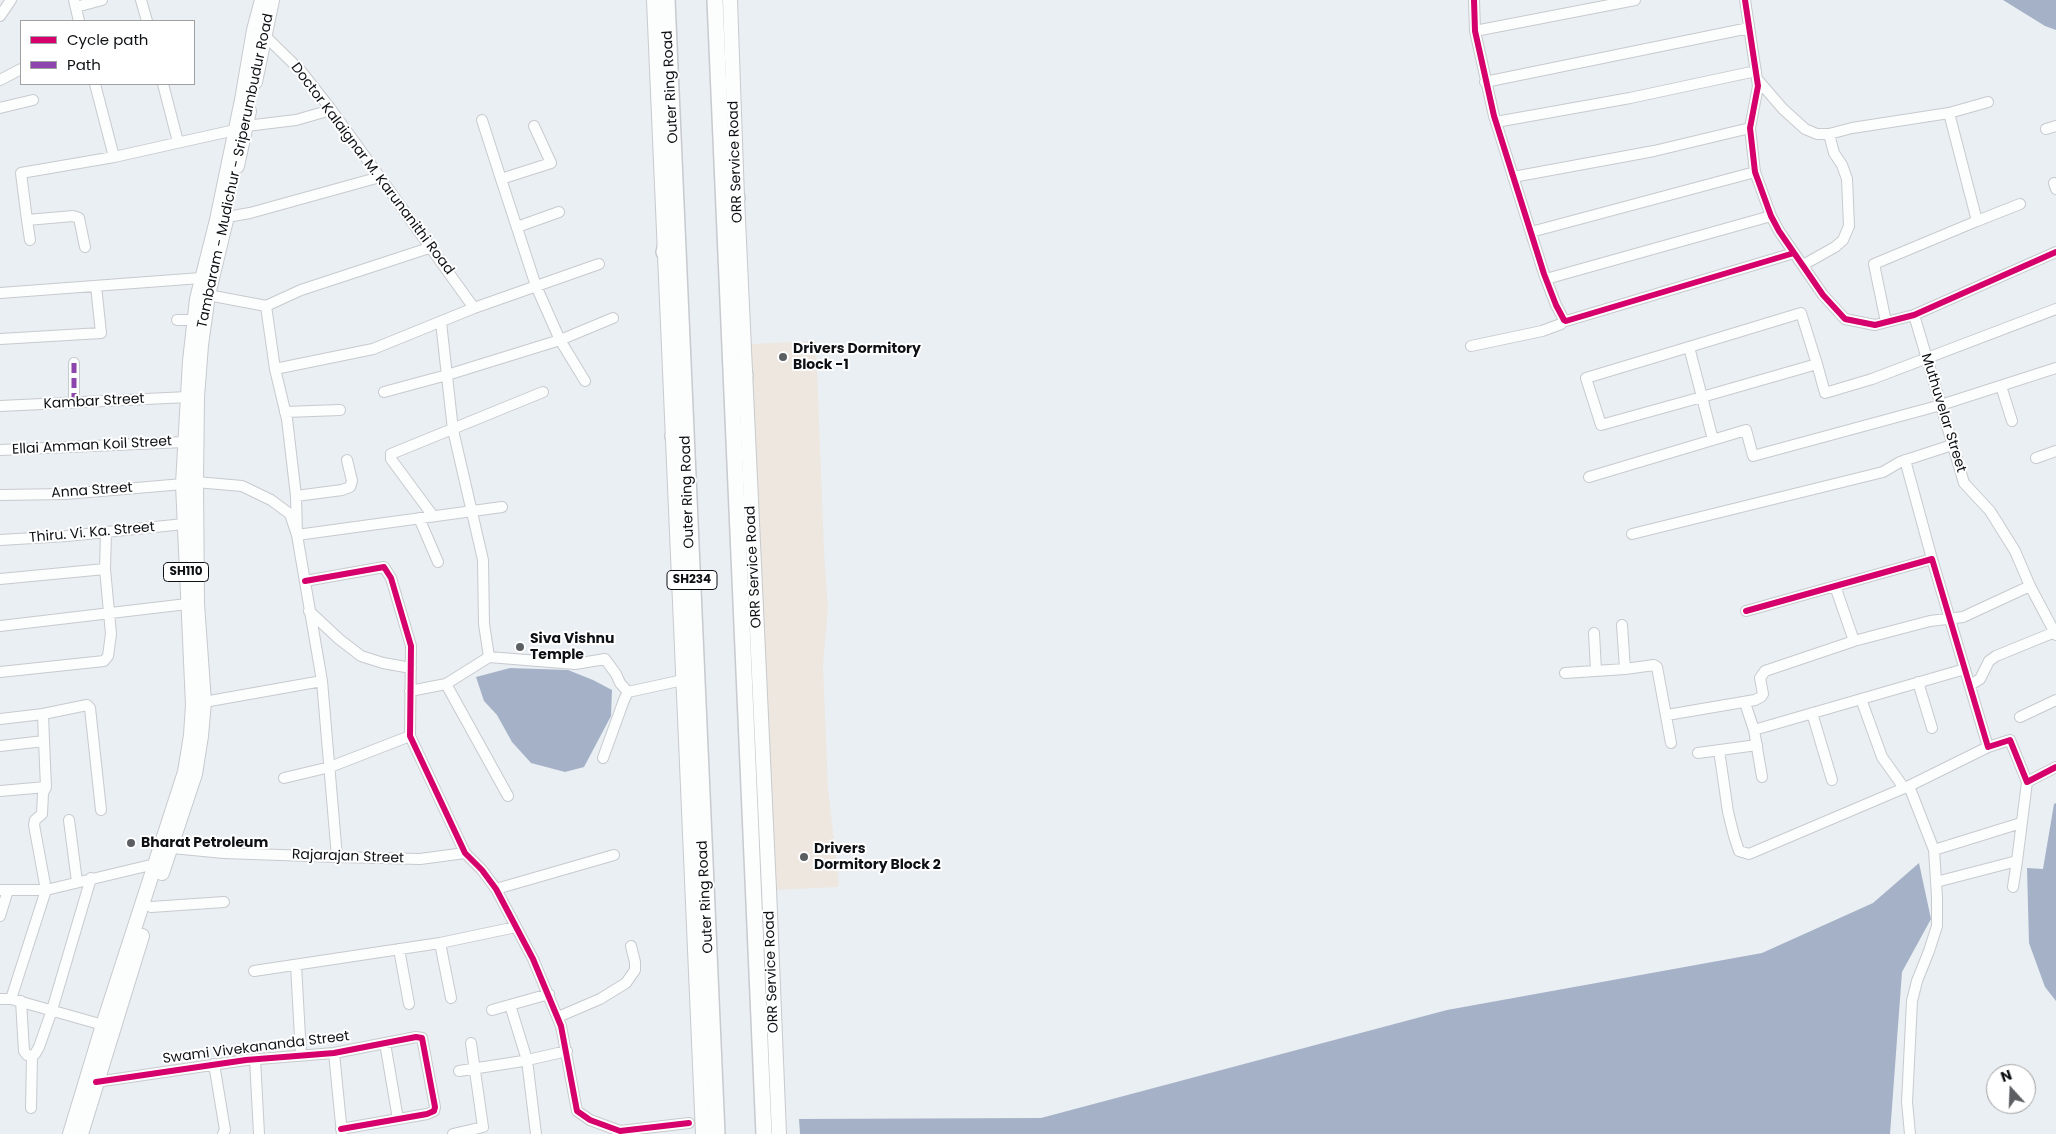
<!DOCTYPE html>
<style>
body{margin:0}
#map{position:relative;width:2056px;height:1134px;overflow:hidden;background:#eaeff4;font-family:Poppins,sans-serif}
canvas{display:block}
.legend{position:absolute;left:20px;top:20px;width:175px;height:65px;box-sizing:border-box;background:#fff;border:1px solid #9fa0a1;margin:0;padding:6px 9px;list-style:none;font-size:15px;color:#0e1114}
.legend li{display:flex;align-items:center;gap:10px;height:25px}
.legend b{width:25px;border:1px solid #9fa0a1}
.north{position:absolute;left:1986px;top:1064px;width:50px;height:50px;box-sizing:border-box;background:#fff;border:1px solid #9fa0a1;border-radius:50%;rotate:340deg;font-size:14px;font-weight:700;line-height:20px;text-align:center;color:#0e1114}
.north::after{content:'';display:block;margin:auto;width:18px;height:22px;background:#5b5f62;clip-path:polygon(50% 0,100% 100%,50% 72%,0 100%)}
</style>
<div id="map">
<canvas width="2056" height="1134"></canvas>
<ul class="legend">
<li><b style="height:6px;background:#d6006c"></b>Cycle path</li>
<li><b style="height:6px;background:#8e44ad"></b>Path</li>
</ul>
<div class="north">N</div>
</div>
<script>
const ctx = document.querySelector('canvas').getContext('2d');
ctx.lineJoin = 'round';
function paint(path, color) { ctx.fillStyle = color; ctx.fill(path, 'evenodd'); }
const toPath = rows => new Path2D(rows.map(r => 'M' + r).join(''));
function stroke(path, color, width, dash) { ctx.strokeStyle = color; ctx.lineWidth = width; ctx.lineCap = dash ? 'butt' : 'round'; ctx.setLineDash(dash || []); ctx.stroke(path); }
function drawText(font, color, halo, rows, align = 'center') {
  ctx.font = font + ' Poppins,sans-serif'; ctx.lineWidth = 4; ctx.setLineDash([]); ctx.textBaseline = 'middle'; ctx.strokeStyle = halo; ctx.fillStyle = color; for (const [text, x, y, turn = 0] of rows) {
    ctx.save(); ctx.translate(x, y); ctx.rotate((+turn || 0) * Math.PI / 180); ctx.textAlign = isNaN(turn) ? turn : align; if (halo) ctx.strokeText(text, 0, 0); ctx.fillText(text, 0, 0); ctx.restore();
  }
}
paint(toPath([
 [816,341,824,551,828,608,823,666,828,789,839,882,838,887,774,890,751,344]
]), '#ede7df');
paint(toPath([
 [2003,0,2056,0,2056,30,2045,26],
 [510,668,568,670,593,680,612,690,611,716,584,767,565,772,531,763,512,742,497,715,484,701,476,677],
 [2056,803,2056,1001,2045,987,2029,943,2027,868,2043,869,2054,804],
 [1919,863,1931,919,1902,972,1890,1134,800,1134,799,1119,1041,1118,1447,1010,1762,953,1873,903]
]), '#a5b1c6');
const minor = toPath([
 [74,0,79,21],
 [141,0,147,21],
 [1474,0,1475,31,1494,116,1544,274,1556,305,1564,320,1566,321,1794,253],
 [1745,0,1758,86,1750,128,1755,172,1771,216,1779,231,1823,295,1845,319,1875,325,1914,315,2056,252],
 [76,7,102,0],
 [0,16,11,0],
 [1475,31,1635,0],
 [262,33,301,71,330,108,474,308],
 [1757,79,1783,109,1805,129,1817,134,1829,134,1852,128,1949,113,1988,102],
 [0,80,21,69],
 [1485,82,1749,28],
 [95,84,114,157],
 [163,84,178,142],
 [0,108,33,100],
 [482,120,501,179],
 [1496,122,1630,98,1756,71],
 [246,126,296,120,331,110],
 [534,126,551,163,501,179,536,286,560,340,585,381],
 [2046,129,2056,126],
 [1513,177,1654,151,1750,128],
 [2054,183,2056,189],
 [227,217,250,213,380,177],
 [27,220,30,240],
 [1977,221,2020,204],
 [517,227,559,212],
 [1531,232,1755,172],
 [85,247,79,218,73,216,27,220,21,173,114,157,235,130],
 [1803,265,1835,247,1843,240,1849,226,1847,179,1842,165,1834,153,1829,134],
 [1546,279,1771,216],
 [0,293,201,278],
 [208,295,266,306,275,369,287,419,296,496,297,535,502,507],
 [266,306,301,290,432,247],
 [1914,315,1964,483,1990,511,2015,551,2030,586,2056,635],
 [177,320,194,320],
 [441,322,453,430,483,560,484,624,489,657,446,684,508,796],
 [1886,322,1874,264,1977,221,1949,113],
 [0,339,101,333,96,286],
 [1471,346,1542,331,1561,324,1564,320],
 [1689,347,1702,397,1601,425,1586,378,1689,347,1801,313,1817,364],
 [74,363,74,403],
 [275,369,373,349,474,308,599,264],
 [2001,386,2012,421],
 [384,392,447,375,560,340,613,318],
 [0,406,188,397],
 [285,412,340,410],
 [1713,440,1702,397,1817,364,1825,393,1872,379,2056,309],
 [0,450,184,442],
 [2036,458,2056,451],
 [1905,460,1932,559],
 [1589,477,1746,430,1753,456,1941,405,2056,368],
 [196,482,242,486,271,500,290,514,297,535,322,681,337,857],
 [0,495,66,494,183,484],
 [296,496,342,490,350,487,352,481,347,460],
 [433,516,391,459,391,454,543,392],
 [419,518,438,562],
 [1632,534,1883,472,1900,462,1952,445],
 [0,540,67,536,184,524],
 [0,579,105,569],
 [305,581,384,567,391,578,411,646,410,736,465,853,482,870,496,889,533,959,561,1026,577,1111,590,1120,620,1131,689,1123],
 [1835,586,1854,641],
 [309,611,339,639,361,656,383,663,411,668],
 [1746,611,1932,559,1988,747,2010,740,2027,782,2056,767],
 [1622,625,1625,669],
 [0,626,187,604],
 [1594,633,1596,670],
 [489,657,575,664,605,659,616,674,620,683,628,692],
 [0,672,104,661,108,656,111,634,105,569,106,532],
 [1565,673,1625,669,1654,665,1657,667,1671,743],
 [1918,682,1932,728],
 [1970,685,1980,679,1989,661,1996,656,2055,632],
 [410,691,446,684],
 [1861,699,1882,757,1904,788],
 [204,702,322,681],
 [1745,703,1754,730,1762,777],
 [1812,713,1832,780],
 [1667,715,1755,700,1761,697,1763,694,1760,678,1765,671,1854,641,1930,621,1963,617,2030,586],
 [2020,717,2056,700],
 [0,719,43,714],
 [1754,730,1965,669],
 [0,746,44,741,43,714,87,705,90,708,101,810],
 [1719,750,1728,812,1734,836,1739,851,1749,854,1909,786,1988,747],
 [1698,753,1757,745],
 [603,758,624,700,628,692,683,680],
 [284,778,330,767,410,736],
 [1909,786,1934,850,1937,897,1937,926,1929,951,1917,981,1912,1001,1907,1102,1910,1134],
 [0,791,46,787],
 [69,820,77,882],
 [172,848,224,853,337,857,420,859,465,853],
 [1934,850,2021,823],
 [1936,882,2017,861,2027,782],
 [2013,887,2017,861],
 [496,889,614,855],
 [0,890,46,890,155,864],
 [151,907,224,902],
 [0,916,8,890],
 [440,943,451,998],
 [399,949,409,1004],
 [296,965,301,1055],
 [254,971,440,943,516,927],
 [0,999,11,999,103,1025],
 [11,999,46,890,34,825,35,820,42,814,43,793,46,787,44,741],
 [21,1001,24,1051,27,1055,32,1056,35,1054,39,1047,52,1010,91,878],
 [510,1005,527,1060,536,1134],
 [492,1010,549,994],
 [558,1017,600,999,626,983,635,970,635,962,631,946],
 [385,1043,398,1119],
 [334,1053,342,1134],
 [255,1059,259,1134],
 [214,1064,225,1130,223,1134],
 [459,1071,523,1061,567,1051],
 [96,1082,246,1060,334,1053,416,1037,422,1038,435,1107,434,1111,427,1114,341,1129],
 [31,1108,32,1056],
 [453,1134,483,1127,471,1043]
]);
const major = toPath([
 [654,0,703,1134],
 [730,0,737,198,769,889,779,1134],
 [255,82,272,0],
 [237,166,249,111],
 [162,873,195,774,201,736,204,702,197,604,196,482,197,397,201,345,208,295,227,216],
 [70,1134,103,1025,185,772,191,735,193,705,183,484,190,361,197,299,217,220,242,100,254,30,262,0],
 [81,1134,142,936]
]);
const highway = toPath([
 [667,0,717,1134],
 [715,0,764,1134],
 [728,170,737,198],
 [664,252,672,222],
 [739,408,745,375],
 [673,436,683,466]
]);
stroke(minor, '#c7cace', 12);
stroke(major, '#c7cace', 16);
stroke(highway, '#c7cace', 18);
stroke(minor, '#fcfdfd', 10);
stroke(major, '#fcfdfd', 14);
stroke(highway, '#fcfdfd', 15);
stroke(toPath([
 [74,363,74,403]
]), '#8e44ad', 5, [10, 5]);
stroke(toPath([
 [1474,0,1475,31,1494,116,1544,274,1556,305,1564,320,1566,321,1794,253],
 [1745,0,1758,86,1750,128,1755,172,1771,216,1779,231,1823,295,1845,319,1875,325,1914,315,2056,252],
 [305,581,384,567,391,578,411,646,410,736,465,853,482,870,496,889,533,959,561,1026,577,1111,590,1120,620,1131,689,1123],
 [1746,611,1932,559,1988,747,2010,740,2027,782,2056,767],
 [96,1082,246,1060,334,1053,416,1037,422,1038,435,1107,434,1111,427,1114,341,1129]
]), '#d6006c', 6);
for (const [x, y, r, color] of [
 [783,357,5,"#5b5f62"],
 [520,647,5,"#5b5f62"],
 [131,843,5,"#5b5f62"],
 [804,857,5,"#5b5f62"]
]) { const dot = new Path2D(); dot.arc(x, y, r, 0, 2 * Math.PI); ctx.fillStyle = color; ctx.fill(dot); stroke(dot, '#fff', 2); }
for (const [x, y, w] of [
 [186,572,45],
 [692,580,50]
]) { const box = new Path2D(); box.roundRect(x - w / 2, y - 9.5, w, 19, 4); ctx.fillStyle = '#fff'; ctx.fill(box); stroke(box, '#0e1114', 1); }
drawText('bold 12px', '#0e1114', null, [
 ["SH110",186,572],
 ["SH234",692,580]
]);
drawText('14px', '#0e1114', '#fff', [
 ["Outer Ring Road",671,87,-93],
 ["ORR Service Road",736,162,-92],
 ["Doctor Kalaignar M. Karunanithi Road",372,169,53],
 ["Tambaram - Mudichur - Sriperumbudur Road",236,171,-78],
 ["Kambar Street",94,402,-3],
 ["Muthuvelar Street",1943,413,73],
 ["Ellai Amman Koil Street",92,446,-3],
 ["Anna Street",92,491,-4],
 ["Outer Ring Road",688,492,-92],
 ["Thiru. Vi. Ka. Street",92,533,-5],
 ["ORR Service Road",754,567,-93],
 ["Rajarajan Street",348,857,2],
 ["Outer Ring Road",706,897,-93],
 ["ORR Service Road",772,972,-92],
 ["Swami Vivekananda Street",256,1048,-7]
]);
drawText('bold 14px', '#0e1114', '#fff', [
 ["Drivers Dormitory",793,349],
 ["Block -1",793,365],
 ["Siva Vishnu",530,639],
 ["Temple",530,655],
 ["Bharat Petroleum",141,843],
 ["Drivers",814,849],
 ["Dormitory Block 2",814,865]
], 'left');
</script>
